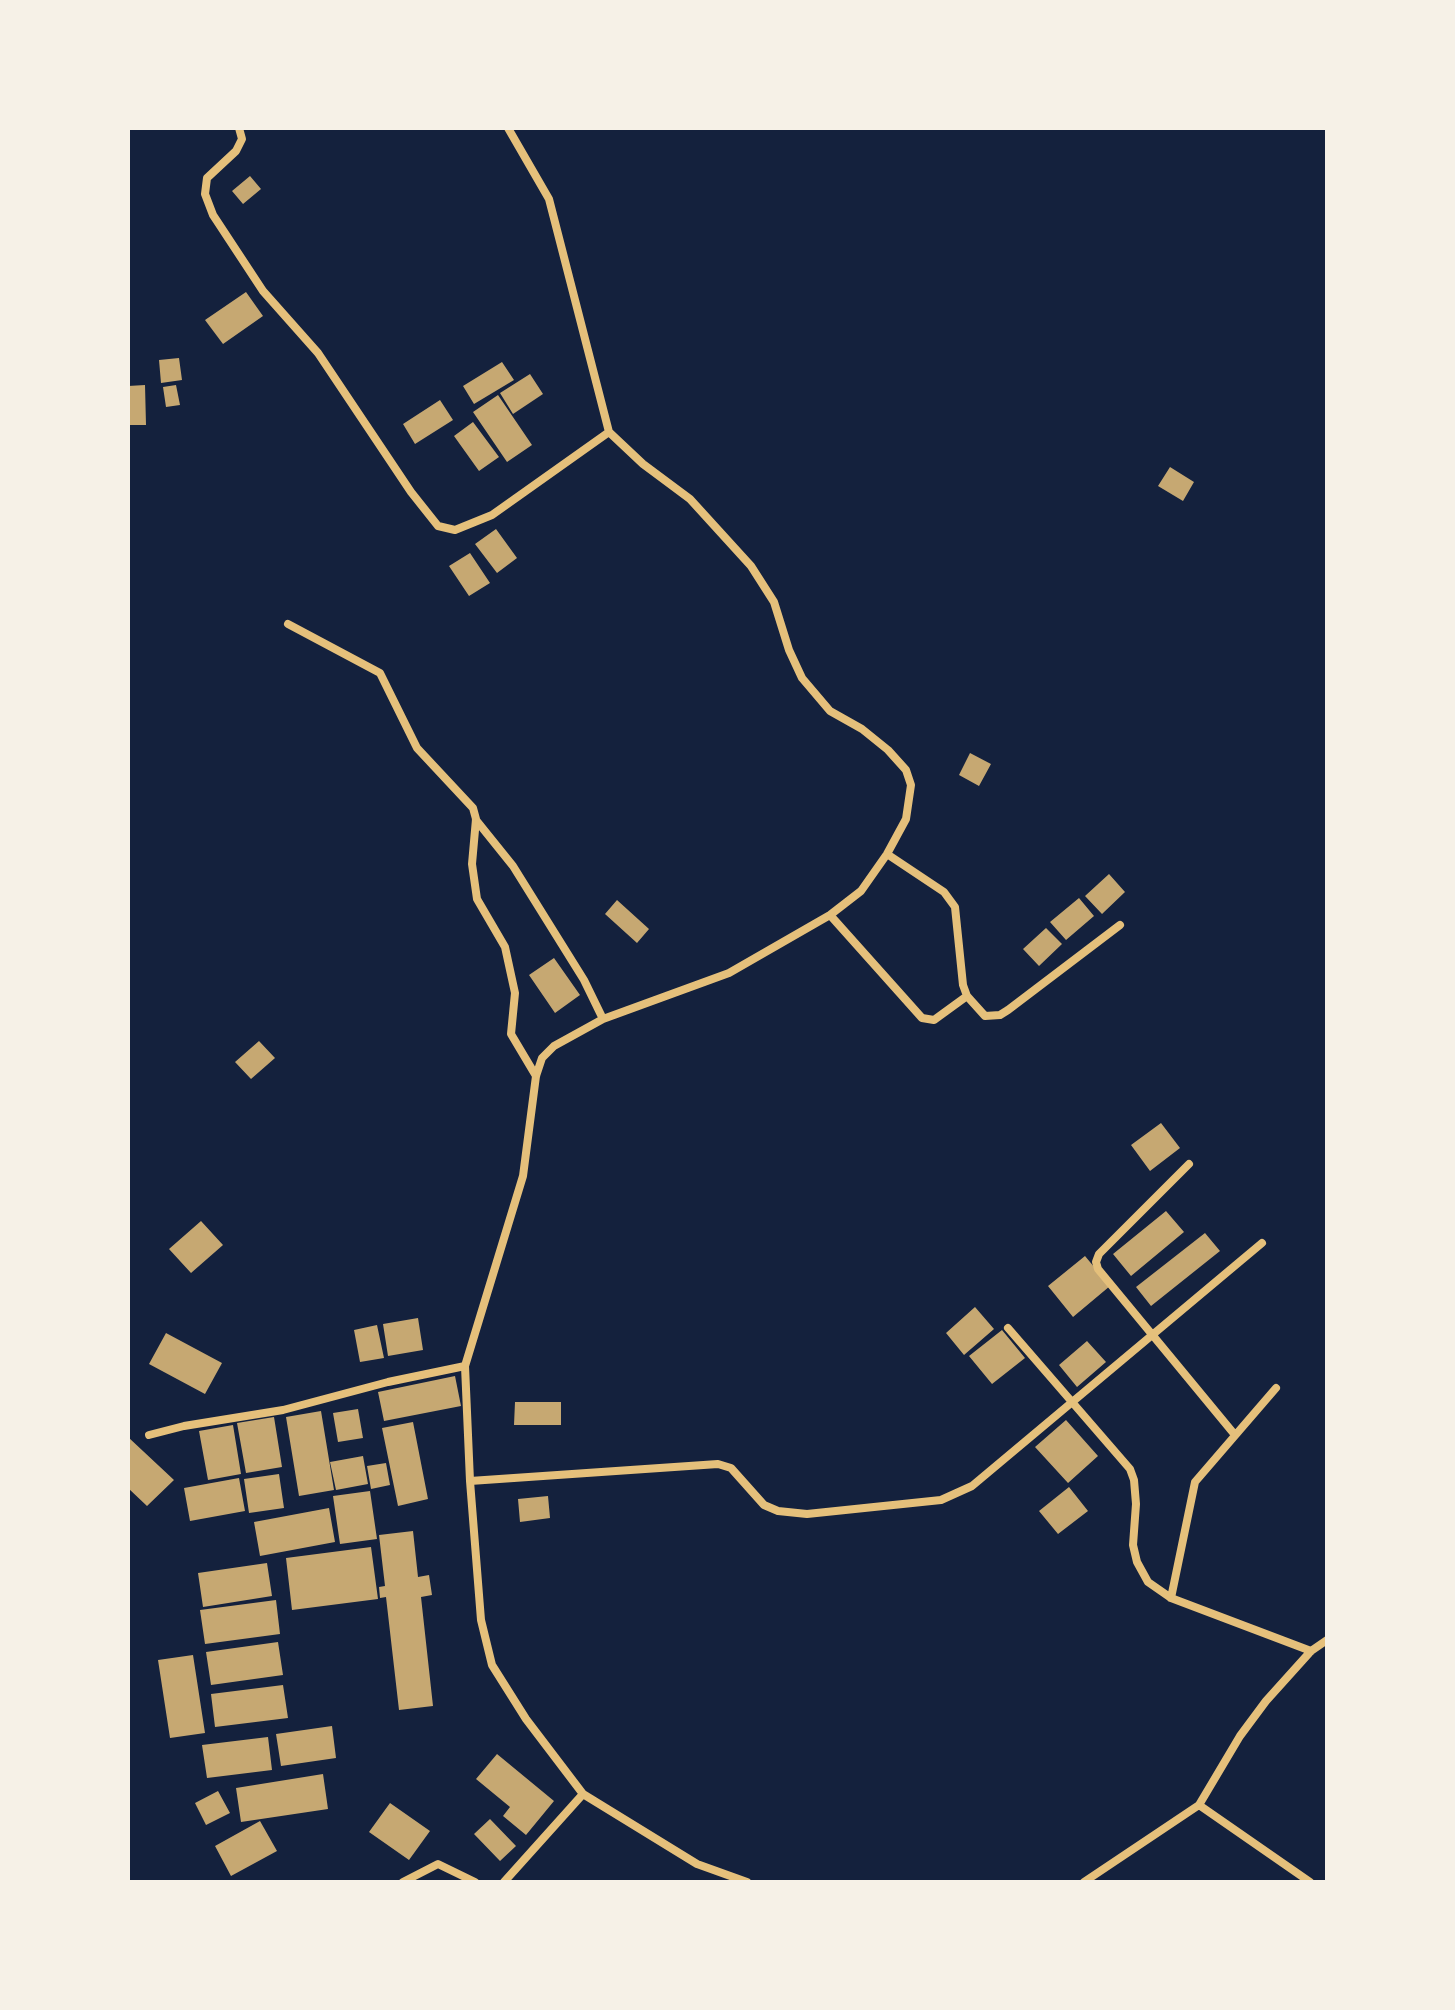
<!DOCTYPE html>
<style>
body{margin:0}
#map{position:relative;width:1455px;height:2010px;overflow:hidden;background:#14213d;font-family:"Crimson Pro",serif}
canvas{display:block}
.frame{position:absolute;inset:0;border:130px solid #f6f1e7;pointer-events:none}
</style>
<div id="map">
<canvas width="1455" height="2010"></canvas>
<div class="frame"></div>
</div>
<script>
const ctx = document.querySelector('canvas').getContext('2d');
ctx.lineJoin = 'round';
function paint(path, color) { ctx.fillStyle = color; ctx.fill(path, 'evenodd'); }
const toPath = rows => new Path2D(rows.map(r => 'M' + r).join(''));
function stroke(path, color, width, dash) { ctx.strokeStyle = color; ctx.lineWidth = width; ctx.lineCap = dash ? 'butt' : 'round'; ctx.setLineDash(dash || []); ctx.stroke(path); }
paint(toPath([
 [250,176,261,189,243,204,232,191],
 [246,292,263,316,223,344,205,320],
 [179,358,182,380,161,383,159,360],
 [502,362,514,380,474,404,463,386],
 [530,374,543,394,513,414,500,393],
 [145,385,146,425,128,425,128,386],
 [176,385,180,405,166,407,163,387],
 [498,395,532,445,507,462,473,412],
 [440,400,453,420,415,444,403,424],
 [473,422,499,457,479,471,454,436],
 [1170,467,1194,482,1183,501,1158,486],
 [496,529,517,558,497,573,475,544],
 [470,553,490,583,469,596,449,566],
 [970,753,991,764,979,786,959,775],
 [1109,874,1125,892,1102,914,1085,896],
 [1079,898,1094,916,1066,940,1050,922],
 [617,900,649,929,637,943,605,914],
 [1046,928,1062,944,1039,966,1023,949],
 [554,958,580,995,555,1013,529,975],
 [259,1041,275,1058,251,1079,235,1062],
 [1161,1123,1180,1148,1150,1171,1131,1145],
 [1166,1211,1184,1232,1131,1276,1113,1254],
 [201,1221,223,1245,191,1273,169,1249],
 [1205,1233,1220,1251,1151,1306,1136,1287],
 [1085,1256,1110,1286,1073,1317,1048,1286],
 [975,1307,994,1329,964,1355,946,1333],
 [418,1318,423,1350,388,1356,383,1324],
 [377,1325,384,1358,360,1362,354,1330],
 [1002,1330,1025,1358,992,1384,969,1356],
 [166,1333,222,1363,205,1394,149,1364],
 [1087,1341,1106,1362,1077,1387,1059,1365],
 [455,1376,461,1406,384,1421,378,1392],
 [515,1402,561,1402,561,1425,514,1425],
 [358,1409,363,1438,338,1442,333,1413],
 [321,1411,334,1490,299,1496,286,1417],
 [274,1417,282,1467,246,1473,237,1423],
 [1066,1420,1098,1456,1068,1483,1035,1447],
 [413,1422,428,1499,398,1506,382,1428],
 [233,1425,241,1474,208,1480,199,1431],
 [128,1437,174,1480,147,1506,128,1488],
 [363,1456,368,1484,336,1490,330,1462],
 [386,1463,390,1485,371,1489,367,1466],
 [279,1474,284,1508,249,1513,244,1479],
 [239,1478,245,1511,190,1521,184,1488],
 [1069,1487,1088,1511,1058,1534,1039,1511],
 [370,1491,377,1539,340,1544,333,1496],
 [548,1496,550,1518,520,1522,518,1499],
 [329,1508,335,1542,260,1556,254,1522],
 [413,1531,418,1577,429,1575,432,1595,421,1597,433,1706,399,1710,386,1597,380,1598,379,1587,385,1586,379,1535],
 [371,1547,378,1599,292,1610,286,1558],
 [267,1563,272,1596,203,1607,198,1573],
 [276,1600,280,1634,205,1644,200,1610],
 [278,1642,283,1675,211,1685,206,1652],
 [193,1655,205,1733,170,1738,158,1660],
 [283,1685,288,1718,215,1727,211,1694],
 [332,1726,336,1758,281,1766,276,1734],
 [268,1737,272,1770,207,1778,202,1745],
 [497,1754,554,1801,526,1835,503,1816,510,1807,476,1779],
 [323,1774,328,1809,241,1822,236,1788],
 [218,1791,230,1813,206,1825,195,1803],
 [390,1803,430,1831,409,1860,369,1832],
 [490,1819,516,1846,500,1861,474,1834],
 [260,1821,277,1851,231,1876,215,1846]
]), '#c6a872');
stroke(toPath([
 [239,128,242,139,236,151,207,178,205,194,213,215,263,291,318,353,411,492,438,526,455,530,492,515,609,432],
 [508,128,549,199,609,432,643,464,690,499,751,566,774,602,789,650,802,678,830,711,862,729,888,750,906,770,911,785,906,819,887,854,861,891,830,915,729,973,603,1019,554,1046,542,1058,536,1076,523,1176,465,1366,470,1481,481,1620,492,1665,526,1719,583,1794,697,1864,747,1882],
 [288,624,380,673,417,748,473,808,476,819,472,864,477,899,505,947,515,993,511,1034,536,1076],
 [476,820,513,866,584,980,603,1019],
 [887,854,944,892,955,907,963,985,967,996,985,1016,1000,1015,1008,1010,1120,925],
 [830,915,922,1018,934,1020,967,996],
 [1189,1164,1099,1254,1096,1262,1098,1269,1235,1435],
 [1008,1328,1130,1469,1134,1480,1136,1504,1133,1545,1137,1562,1148,1582,1171,1598,1311,1651],
 [149,1435,184,1426,283,1410,388,1382,465,1366],
 [470,1481,718,1464,731,1468,764,1505,778,1511,807,1514,941,1500,972,1486,1262,1243],
 [1171,1598,1195,1482,1276,1388],
 [1199,1805,1310,1882],
 [403,1882,438,1864,475,1882],
 [504,1882,583,1794],
 [1084,1882,1199,1805,1240,1736,1266,1701,1311,1651,1327,1640]
]), '#e5c07b', 8);
</script>
